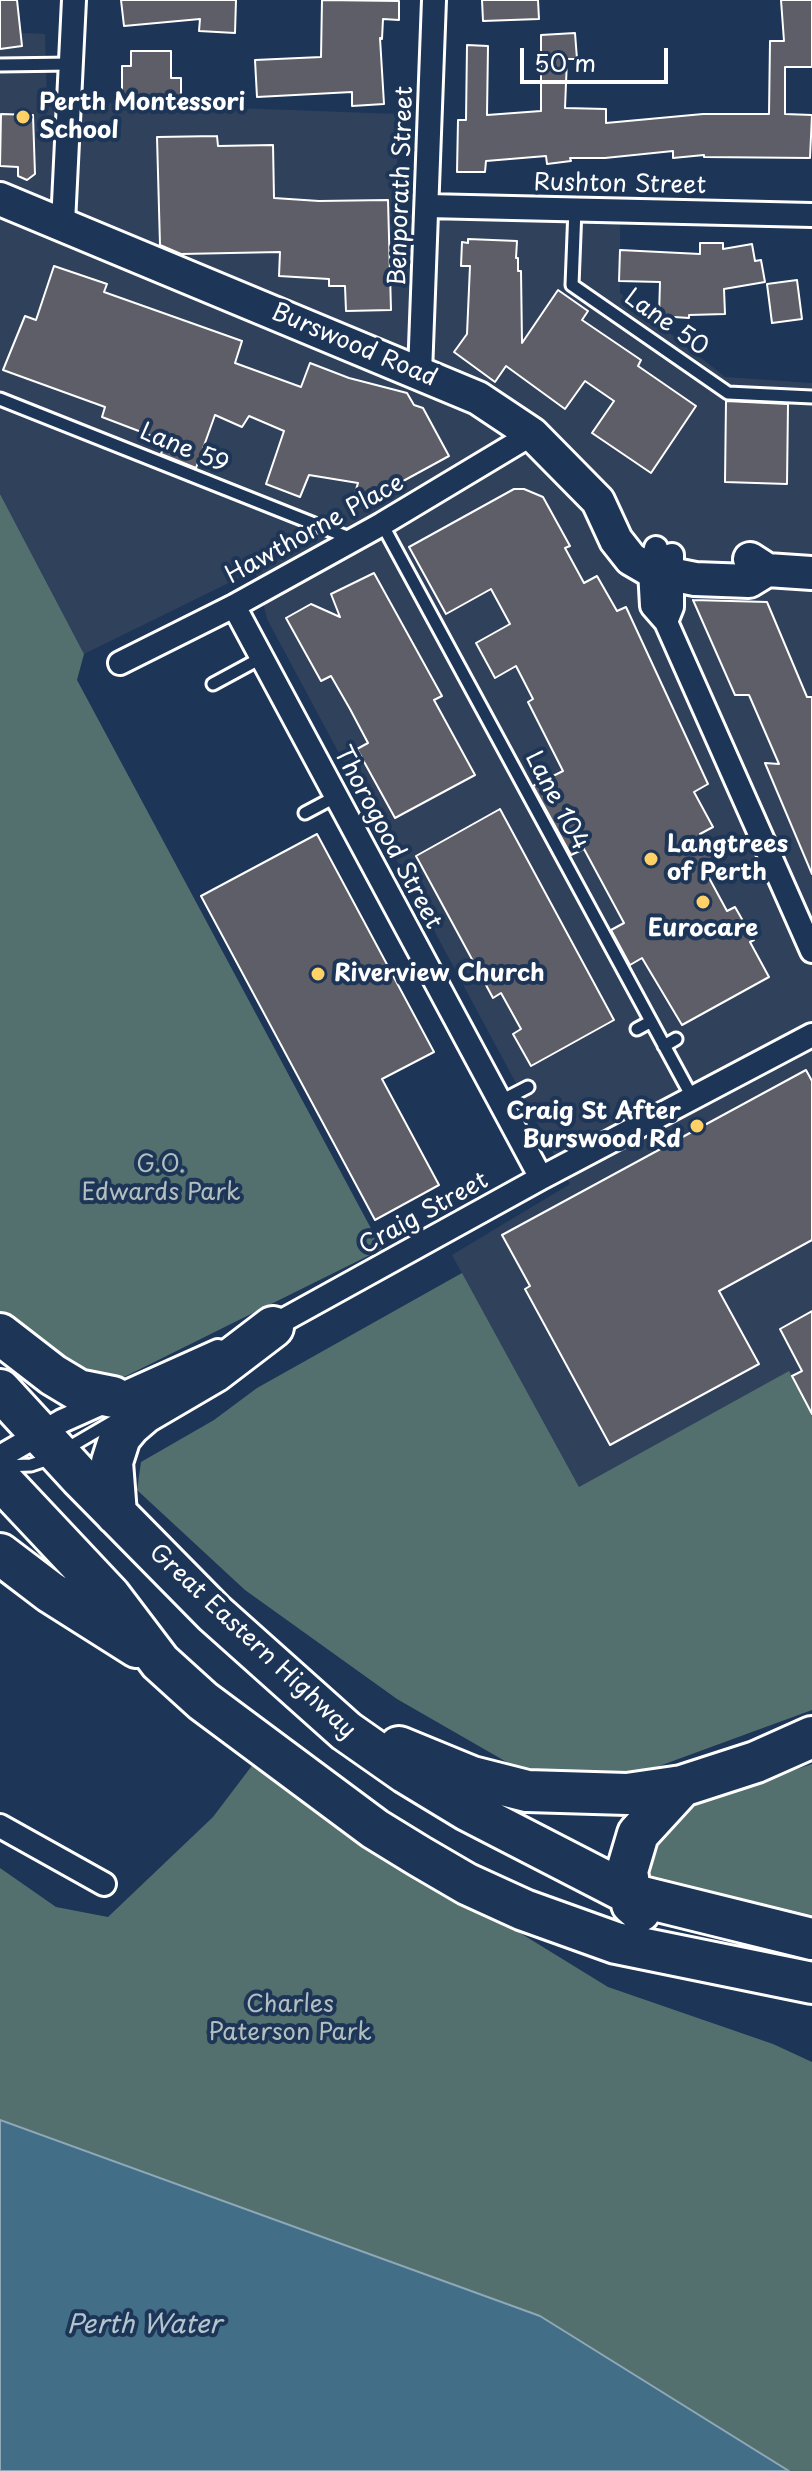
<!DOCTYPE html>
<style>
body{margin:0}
#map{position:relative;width:812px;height:2471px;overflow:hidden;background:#1d3557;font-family:"Playpen Sans",sans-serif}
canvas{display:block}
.scale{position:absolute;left:520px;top:48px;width:148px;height:36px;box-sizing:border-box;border:4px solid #fff;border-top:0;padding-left:10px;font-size:24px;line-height:28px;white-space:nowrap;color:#fff;-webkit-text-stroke:6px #1d3557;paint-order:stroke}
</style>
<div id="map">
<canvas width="812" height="2471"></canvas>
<div class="scale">50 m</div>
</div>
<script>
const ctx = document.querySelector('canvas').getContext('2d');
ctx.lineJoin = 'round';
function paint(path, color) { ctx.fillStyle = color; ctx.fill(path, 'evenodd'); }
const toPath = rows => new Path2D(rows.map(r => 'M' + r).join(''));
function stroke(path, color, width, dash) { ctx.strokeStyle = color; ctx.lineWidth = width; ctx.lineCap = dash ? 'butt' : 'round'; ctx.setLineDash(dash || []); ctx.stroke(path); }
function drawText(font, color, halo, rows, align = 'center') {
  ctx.font = font + ' "Playpen Sans",sans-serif'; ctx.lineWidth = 8; ctx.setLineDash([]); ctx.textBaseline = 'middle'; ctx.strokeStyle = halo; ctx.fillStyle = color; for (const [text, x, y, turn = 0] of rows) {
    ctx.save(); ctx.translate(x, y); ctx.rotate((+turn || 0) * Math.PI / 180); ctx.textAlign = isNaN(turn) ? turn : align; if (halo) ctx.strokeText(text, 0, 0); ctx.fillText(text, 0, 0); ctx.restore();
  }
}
paint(toPath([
 [0,32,45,34,47,101,398,114,396,210,620,219,620,293,725,377,812,383,812,1414,788,1372,579,1487,452,1255,570,1184,267,619,255,570,84,654,0,494]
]), '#30415c');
paint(toPath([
 [0,494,84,654,77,680,382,1249,116,1381,92,1383,0,1319],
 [462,1273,579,1487,789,1371,812,1414,812,1710,632,1776,524,1772,397,1699,245,1590,137,1490,141,1462,214,1420,257,1388],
 [257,1759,499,1920,608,1987,773,2044,812,2062,812,2471,788,2471,540,2316,0,2120,0,1868,56,1907,108,1917,213,1817],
 [812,1764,812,1915,647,1876,654,1849,673,1823,703,1800]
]), '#54706e');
const water = toPath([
 [0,2120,540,2316,789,2471,0,2471,0,2120]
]);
paint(water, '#426e87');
stroke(water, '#8ea8b7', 2);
const building = toPath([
 [0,0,17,0,22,46,0,49,0,0],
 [121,0,236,0,235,33,199,31,200,19,124,26,121,0],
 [322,0,399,1,399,20,383,19,382,39,380,38,384,104,352,106,352,92,257,97,255,60,321,57,322,0],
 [482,0,538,0,539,19,483,21,482,0],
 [781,0,812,0,812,67,785,67,785,114,812,115,810,158,704,157,704,155,673,158,673,151,605,158,570,158,571,161,547,164,546,156,486,161,485,172,457,172,458,120,466,120,467,45,488,46,487,115,541,111,541,35,575,33,577,59,567,59,565,108,606,109,606,123,703,114,769,114,770,41,784,41,781,0],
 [131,51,171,51,171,78,181,78,181,98,122,98,122,66,131,66,131,51],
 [1,114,33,115,35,174,27,180,18,176,18,167,0,166,1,114],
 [217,136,218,146,273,145,274,198,319,201,388,200,391,310,346,311,345,286,329,286,329,279,279,276,280,252,181,254,160,245,157,137,217,136],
 [468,239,517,241,516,258,518,258,518,271,521,271,522,343,558,290,588,311,582,320,641,360,638,366,696,406,651,473,592,433,614,401,585,381,565,409,506,366,495,382,454,352,467,334,470,266,461,266,462,242,468,243,468,239],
 [700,243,723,243,723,249,752,244,755,261,761,260,765,282,724,289,725,314,689,315,689,318,659,316,660,282,619,281,620,250,700,254,700,243],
 [54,266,107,284,104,292,242,341,235,363,301,387,310,363,349,378,407,393,414,405,423,408,449,456,350,510,358,483,309,475,300,497,266,484,284,431,249,416,242,427,215,415,196,468,161,454,165,441,102,417,105,407,3,370,25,316,36,320,54,266],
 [797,280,802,319,772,323,767,284,797,280],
 [726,401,788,404,787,484,725,482,726,401],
 [514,489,524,489,543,497,570,546,565,548,584,583,597,576,617,611,626,607,708,784,694,792,713,827,700,834,719,870,708,876,727,911,735,907,754,940,750,942,769,977,682,1025,642,958,630,965,611,930,624,923,584,849,571,855,533,786,563,771,528,702,533,699,516,666,495,678,476,643,510,624,491,589,446,614,409,547,514,489],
 [374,573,442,696,434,700,475,775,395,818,357,749,368,743,350,709,331,676,321,681,286,618,311,604,340,617,331,594,374,573],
 [693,600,767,602,807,697,812,697,812,874,765,763,779,764,749,695,735,695,693,600],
 [500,809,614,1020,531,1066,513,1034,521,1029,501,993,493,998,416,856,500,809],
 [317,834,434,1052,382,1079,439,1185,375,1220,201,896,317,834],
 [806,1070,812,1081,812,1240,719,1291,759,1364,610,1445,525,1289,530,1286,502,1235,806,1070],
 [812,1311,812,1414,792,1376,802,1371,780,1329,812,1311]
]);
paint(building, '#5d5e67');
stroke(building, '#fff', 2);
const lane = toPath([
 [0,65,71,64],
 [575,209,572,285,728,393,812,397],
 [0,399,352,539],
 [382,524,692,1097],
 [213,684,261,658],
 [305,813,335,797],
 [637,1029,650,1022],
 [664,1046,676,1039],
 [499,1102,528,1087],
 [3,1466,31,1465,49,1459,114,1421]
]);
const street = toPath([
 [427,206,812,215],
 [63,223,74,0],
 [420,373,434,0],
 [656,548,650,570,652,606,666,622,812,951],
 [234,606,541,1178],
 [666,622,672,607,672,555],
 [120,663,234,606,382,524,532,434],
 [264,1331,541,1178,812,1035],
 [0,1457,62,1421,218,1351],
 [0,1826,104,1884]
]);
const secondary = toPath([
 [0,199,478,398,532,434,598,501,616,540,631,559,650,570,695,579,749,581,767,570],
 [750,559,767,570,812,573]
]);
const highway = toPath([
 [0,1334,53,1375,78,1390,113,1397],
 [0,1390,80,1477,214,1613,346,1731,406,1773,467,1810,630,1894,812,1939],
 [0,1479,110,1596,160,1662,203,1701,375,1829,419,1856,467,1884,524,1910,616,1943,812,1983],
 [116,1514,112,1462,120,1437,130,1425,144,1413,214,1372,273,1327],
 [0,1554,50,1592,137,1647],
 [399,1747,472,1777,527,1791,627,1794,682,1786,756,1762,812,1737],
 [640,1911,632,1904,627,1871,638,1834,682,1786]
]);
stroke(lane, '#fff', 17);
stroke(street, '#fff', 28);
stroke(secondary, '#fff', 38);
stroke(highway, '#fff', 46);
stroke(lane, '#1d3557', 11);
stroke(street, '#1d3557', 22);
stroke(secondary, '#1d3557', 32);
stroke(highway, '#1d3557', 40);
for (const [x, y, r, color] of [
 [23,117,8,"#ffd166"],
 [651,859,8,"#ffd166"],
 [703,902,8,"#ffd166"],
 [318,974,8,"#ffd166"],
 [697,1126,8,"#ffd166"]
]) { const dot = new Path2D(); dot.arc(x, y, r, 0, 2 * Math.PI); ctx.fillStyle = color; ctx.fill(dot); stroke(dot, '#1d3557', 3); }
drawText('bold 24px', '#fff', '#1d3557', [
 ["Perth Montessori",39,103],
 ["School",39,131],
 ["Langtrees",667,845],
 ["of Perth",667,873],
 ["Eurocare",703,929,"center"],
 ["Riverview Church",334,974],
 ["Craig St After",681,1112,"right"],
 ["Burswood Rd",681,1140,"right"]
], 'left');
drawText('24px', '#fff', '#1d3557', [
 ["Rushton Street",620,185,1],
 ["Benporath Street",402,186,-88],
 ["Lane 50",666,323,35],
 ["Burswood Road",354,346,23],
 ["Lane 59",184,449,22],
 ["Hawthorne Place",315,530,-29],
 ["Lane 104",556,801,62],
 ["Thorogood Street",387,838,62],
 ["Craig Street",424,1214,-29],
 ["Great Eastern Highway",252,1642,43]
]);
drawText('24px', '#b2bfbe', '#1d3557', [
 ["G.O.",161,1165],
 ["Edwards Park",161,1193],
 ["Charles",290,2005],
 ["Paterson Park",290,2033]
]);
drawText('italic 26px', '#b3c5cf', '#1d3557', [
 ["Perth Water",144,2326]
]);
</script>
